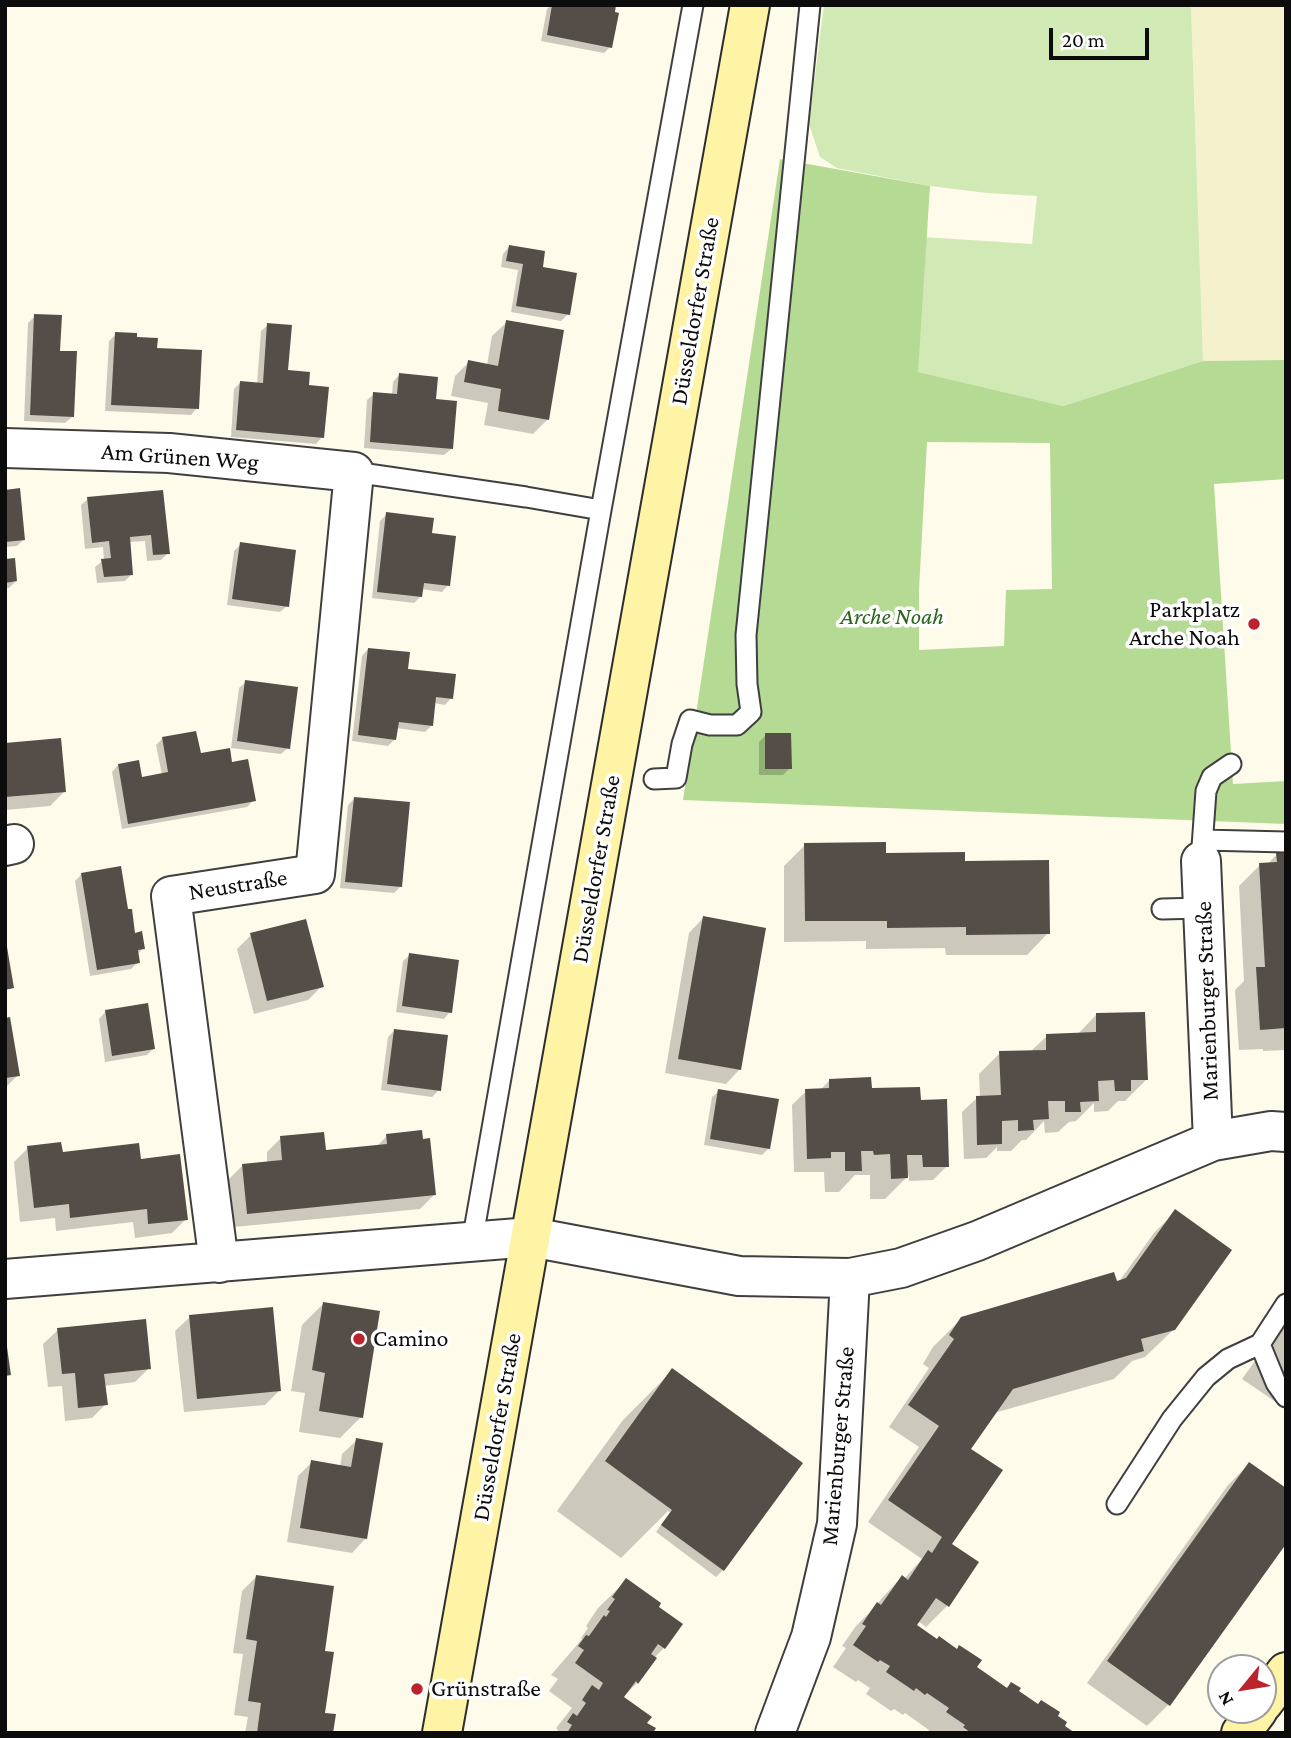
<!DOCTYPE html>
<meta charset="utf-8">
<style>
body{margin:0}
#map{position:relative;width:1291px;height:1738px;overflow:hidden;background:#fffbeb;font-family:"Crimson Pro",serif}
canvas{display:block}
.frame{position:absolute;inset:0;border:7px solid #0c0c0c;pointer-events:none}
.north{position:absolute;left:1207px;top:1654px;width:70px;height:70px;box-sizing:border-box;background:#fff;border:2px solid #9e9e9e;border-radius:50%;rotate:240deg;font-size:19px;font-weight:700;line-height:28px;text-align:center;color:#0c0c0c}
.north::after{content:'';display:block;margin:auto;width:24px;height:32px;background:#bd232d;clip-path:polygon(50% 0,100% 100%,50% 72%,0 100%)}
.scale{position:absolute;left:1049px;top:28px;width:100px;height:32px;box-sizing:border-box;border:4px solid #0c0c0c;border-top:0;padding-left:9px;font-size:21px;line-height:24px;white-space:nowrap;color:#0c0c0c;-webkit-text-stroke:5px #fff;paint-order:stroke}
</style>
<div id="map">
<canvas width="1291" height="1738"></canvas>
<div class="frame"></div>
<div class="north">N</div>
<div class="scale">20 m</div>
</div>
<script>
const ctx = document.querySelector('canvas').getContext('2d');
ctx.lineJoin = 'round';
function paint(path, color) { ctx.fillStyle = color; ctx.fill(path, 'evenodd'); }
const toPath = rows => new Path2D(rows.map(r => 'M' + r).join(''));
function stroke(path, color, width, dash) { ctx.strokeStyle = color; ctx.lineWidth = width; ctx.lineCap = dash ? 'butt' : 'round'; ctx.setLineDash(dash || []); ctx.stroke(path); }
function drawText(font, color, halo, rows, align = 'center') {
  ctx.font = font + ' "Crimson Pro",serif'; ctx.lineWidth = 7; ctx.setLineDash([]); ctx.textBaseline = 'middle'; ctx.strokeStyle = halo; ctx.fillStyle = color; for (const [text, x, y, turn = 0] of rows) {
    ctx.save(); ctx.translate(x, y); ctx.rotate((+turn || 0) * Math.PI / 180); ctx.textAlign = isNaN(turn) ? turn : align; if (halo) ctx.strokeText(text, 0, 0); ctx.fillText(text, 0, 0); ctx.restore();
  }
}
paint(toPath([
 [1191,5,1286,5,1286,360,1203,361]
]), '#f5f1cc');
paint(toPath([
 [824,5,1191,5,1203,361,1063,406,917,372,923,237,1032,244,1037,196,987,193,930,186,837,168,820,157,809,124]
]), '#d1e9b5');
paint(toPath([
 [780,159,930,186,918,372,1063,406,1203,361,1286,360,1286,479,1214,484,1233,784,1286,781,1286,824,683,800],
 [927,442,1050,443,1052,589,1006,590,1004,646,919,650,919,590]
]), '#b5da94');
paint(toPath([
 [551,5,614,5,610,47,604,53,541,41,547,9],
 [509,247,541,268,568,314,561,321,511,312,518,270,501,267,503,254],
 [35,316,58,353,72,417,65,423,24,421,28,323],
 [507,322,547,420,533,434,484,425,488,403,451,396,455,376,469,362,487,365,492,336],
 [268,325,286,371,307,387,322,437,316,444,231,437,234,389,241,382,257,384,261,331],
 [116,334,135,339,156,350,197,408,191,415,105,411,109,341],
 [399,375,434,401,451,449,444,455,364,448,367,400,374,394,392,395,393,382],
 [5,492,23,540,17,546,5,547],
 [161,492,168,553,161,560,147,561,145,541,129,542,132,574,125,581,97,583,95,567,104,560,103,547,85,549,81,505,88,499],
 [387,514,430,534,448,585,442,592,421,589,420,597,414,603,372,598,380,521],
 [241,544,287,606,280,612,227,605,234,551],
 [5,560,16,581,9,588,5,588],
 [368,649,451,698,445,705,434,703,432,725,425,732,396,728,395,739,388,746,352,741,362,656],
 [246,682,288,748,281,754,231,748,239,688],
 [766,735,790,768,783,775,759,775,759,742],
 [163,738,199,755,231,764,254,800,247,807,122,829,112,772,118,765,140,779,162,775,156,745],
 [5,744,65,791,50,806,5,810],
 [354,799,400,887,394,893,340,888,348,805],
 [805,845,963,863,1048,933,1027,955,946,955,945,948,866,949,866,941,784,942,784,866],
 [1277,854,1286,854,1286,1050,1263,1051,1263,1049,1239,1050,1235,990,1244,981,1239,886,1260,865,1267,865],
 [82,874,126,912,134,935,143,948,137,955,138,962,131,969,90,976,75,881],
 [703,918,740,1069,726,1084,665,1073,689,933],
 [251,935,322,986,308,1000,254,1014,237,949],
 [410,955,450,1012,444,1019,396,1012,403,961],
 [105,1012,153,1049,147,1055,105,1062,99,1019],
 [1096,1015,1146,1080,1125,1101,1118,1101,1108,1111,1094,1112,1094,1103,1076,1121,1069,1122,1058,1132,1045,1133,1044,1121,1026,1140,1022,1140,1011,1151,997,1151,997,1147,986,1158,964,1159,962,1112,977,1098,980,1098,979,1074,1000,1053,1030,1052,1047,1036,1077,1035],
 [5,1020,18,1075,5,1088],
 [394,1031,439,1090,432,1097,381,1090,388,1037],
 [830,1080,919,1104,947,1166,933,1180,909,1181,909,1175,885,1199,870,1199,870,1175,855,1175,839,1192,825,1192,824,1172,794,1172,792,1105,806,1091,820,1090],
 [719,1091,769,1148,762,1155,704,1145,712,1097],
 [387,1136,434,1195,420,1209,234,1227,229,1179,243,1165,267,1163,267,1152,281,1138,325,1152,376,1147],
 [28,1148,61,1154,139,1161,186,1219,172,1233,135,1238,133,1222,56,1231,55,1218,20,1222,14,1162],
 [1175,1212,1174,1329,1145,1357,1132,1361,1114,1379,994,1413,969,1449,949,1544,977,1563,947,1606,926,1627,918,1621,915,1626,1006,1689,1017,1692,1055,1716,1063,1726,1072,1733,927,1733,929,1730,905,1713,903,1715,894,1709,891,1711,866,1694,870,1688,858,1680,856,1682,833,1667,846,1648,842,1646,856,1626,876,1606,881,1599,902,1577,904,1579,922,1559,868,1522,919,1447,889,1427,929,1368,923,1364,933,1347,962,1318,1118,1283,1154,1233],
 [323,1304,361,1417,340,1438,299,1432,305,1393,291,1391,302,1325],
 [190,1317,279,1391,265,1405,184,1412,175,1331],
 [1286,1318,1286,1409,1242,1379],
 [58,1330,149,1368,135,1382,104,1386,106,1404,92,1418,65,1421,62,1386,48,1387,43,1344],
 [673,1370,723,1570,716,1577,656,1532,670,1512,668,1511,621,1558,557,1511,623,1420],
 [357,1440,366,1538,352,1553,287,1542,298,1476,312,1462,340,1467,342,1454],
 [1249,1464,1286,1541,1168,1705,1147,1726,1087,1683,1228,1485],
 [256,1577,323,1653,323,1714,331,1733,245,1733,248,1717,234,1715,243,1654,233,1653,242,1591],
 [626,1581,656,1607,664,1648,655,1657,637,1683,622,1698,645,1723,651,1733,556,1733,558,1730,556,1728,572,1708,549,1691,558,1679,551,1675,582,1639,581,1638,588,1628,586,1626,598,1608]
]), '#0003');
paint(toPath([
 [552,5,616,5,615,12,619,13,612,48,547,35],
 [509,245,545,251,543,267,577,273,570,315,516,306,523,264,506,261],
 [34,314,62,315,60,351,77,351,74,417,30,415],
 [506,320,564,330,549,420,498,411,501,389,464,382,468,360,498,366],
 [267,323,292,325,288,370,310,372,309,385,329,387,324,438,236,430,240,381,263,383],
 [115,332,137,333,137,337,158,338,157,348,202,350,199,409,111,405],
 [399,373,438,377,436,399,457,401,453,449,370,442,373,392,397,394],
 [20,488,25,540,5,542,5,490],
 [163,490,170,554,153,555,151,535,130,537,133,575,104,577,101,559,111,558,109,541,92,543,87,497],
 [386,512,434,518,432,533,456,536,450,586,424,583,422,597,377,592],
 [240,542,296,550,289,607,232,599],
 [15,558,17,581,5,583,5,559],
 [368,648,410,652,408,669,456,674,453,699,436,697,433,726,399,722,396,740,358,735],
 [245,680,298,687,290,749,237,741],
 [196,731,201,753,230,748,232,762,248,759,256,801,128,824,118,764,139,760,142,777,168,772,162,737],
 [765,733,791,733,792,769,765,769],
 [61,738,66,792,5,797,5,743],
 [354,797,410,802,402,887,345,882],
 [886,842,886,853,965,852,965,861,1049,860,1050,934,966,935,966,927,887,928,887,921,805,921,804,843],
 [1286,852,1286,1028,1260,1030,1256,967,1265,967,1259,863,1277,862,1276,853],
 [121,866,128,909,132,909,135,933,142,931,145,949,138,950,140,963,97,970,81,873],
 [703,916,766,928,741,1070,678,1059],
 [306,919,324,987,267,1001,250,933],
 [5,947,7,947,14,988,5,990],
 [409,953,459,960,452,1013,402,1006],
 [148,1003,155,1049,112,1056,105,1010],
 [1145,1012,1148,1080,1131,1080,1131,1091,1115,1091,1114,1080,1098,1081,1099,1101,1080,1102,1081,1112,1065,1112,1065,1101,1048,1101,1049,1119,1033,1120,1034,1130,1018,1131,1018,1120,1002,1121,1002,1144,977,1145,976,1096,1001,1095,999,1051,1046,1050,1046,1034,1096,1032,1096,1013],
 [10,1017,20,1076,5,1078,5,1018],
 [394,1029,448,1035,441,1091,387,1084],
 [871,1077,872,1088,920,1087,921,1100,947,1099,949,1167,923,1167,922,1155,907,1155,908,1178,891,1179,890,1154,874,1155,873,1151,861,1151,862,1171,845,1171,845,1152,831,1152,831,1158,807,1159,805,1089,829,1088,829,1079],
 [718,1089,779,1099,770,1149,710,1139],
 [422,1130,423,1139,430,1138,436,1195,247,1214,242,1164,282,1160,280,1136,324,1132,326,1150,387,1144,386,1134],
 [61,1142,63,1152,139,1143,141,1159,180,1154,188,1220,148,1224,147,1209,70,1218,69,1204,34,1208,27,1146],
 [1175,1209,1232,1250,1175,1330,1141,1339,1144,1351,1013,1389,971,1449,1003,1470,952,1544,979,1562,949,1607,936,1598,917,1625,937,1639,939,1636,957,1649,959,1645,982,1660,977,1667,1007,1688,1011,1682,1021,1688,1019,1691,1038,1704,1041,1700,1060,1712,1058,1716,1067,1722,1065,1726,1075,1733,971,1733,963,1727,965,1725,946,1712,949,1708,927,1693,925,1695,916,1688,914,1691,886,1672,890,1666,880,1660,878,1662,853,1645,866,1626,862,1624,877,1602,881,1605,902,1575,908,1580,928,1550,932,1553,942,1537,888,1500,939,1426,908,1405,954,1339,949,1335,961,1317,1114,1272,1117,1281,1126,1278],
 [323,1302,380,1311,363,1418,319,1411,325,1373,312,1370],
 [273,1307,281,1391,197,1399,189,1315],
 [146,1319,151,1369,104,1374,108,1405,78,1408,75,1373,62,1374,57,1328],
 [5,1347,7,1347,11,1375,5,1376],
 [672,1368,803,1463,724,1571,661,1525,672,1510,605,1461],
 [356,1438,383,1443,367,1539,300,1528,311,1460,351,1467],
 [1249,1462,1286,1488,1286,1544,1170,1706,1107,1661],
 [256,1575,334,1586,325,1651,334,1652,325,1713,336,1714,333,1733,257,1733,261,1703,248,1701,257,1641,246,1639],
 [626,1578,661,1603,659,1607,683,1624,665,1649,658,1644,651,1654,657,1658,638,1684,636,1681,624,1697,652,1717,647,1723,656,1728,653,1733,567,1733,572,1725,567,1722,573,1713,577,1716,586,1703,582,1700,592,1685,599,1690,603,1683,575,1663,584,1650,578,1646,586,1635,589,1636,604,1615,606,1617,610,1611,607,1610,615,1599,612,1597]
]), '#554d48');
const service = toPath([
 [354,472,526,497,601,510],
 [654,779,676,778,682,744,690,720,710,725,737,725,751,712,747,684,746,635,810,5],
 [1203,840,1286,842],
 [1201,861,1206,791,1212,777,1231,764],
 [1162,909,1203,908],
 [472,1242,601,510,693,5],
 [1286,1304,1260,1344,1276,1383,1286,1397],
 [1117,1504,1172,1419,1206,1377,1228,1359,1260,1344]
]);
const minor = toPath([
 [5,448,169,453,354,472,315,874,171,896,219,1263],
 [5,846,14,844],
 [1201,861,1213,1141],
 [5,1279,531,1237,739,1276,850,1278,901,1268,977,1241,1213,1141,1271,1131,1286,1132],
 [775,1733,811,1637,837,1524,850,1278]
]);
const secondary = toPath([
 [1263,1703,1286,1672],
 [442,1733,750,5],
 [1241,1733,1258,1710]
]);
stroke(service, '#3f3f3f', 23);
stroke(minor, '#3f3f3f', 42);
stroke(secondary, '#2e2e2e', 42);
stroke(service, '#fff', 19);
stroke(minor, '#fff', 38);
stroke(secondary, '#fff4a6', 38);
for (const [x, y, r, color] of [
 [1254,624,7,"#bd232d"],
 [359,1339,7,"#bd232d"],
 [417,1689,7,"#bd232d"]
]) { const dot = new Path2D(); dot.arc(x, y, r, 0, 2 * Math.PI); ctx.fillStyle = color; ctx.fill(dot); stroke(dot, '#fff', 2.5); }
drawText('24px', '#0c0c0c', '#fff', [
 ["Düsseldorfer Straße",695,311,-80],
 ["Am Grünen Weg",180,457,4],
 ["Düsseldorfer Straße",596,869,-80],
 ["Neustraße",238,885,-9],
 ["Marienburger Straße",1207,1001,-92],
 ["Düsseldorfer Straße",497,1427,-80],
 ["Marienburger Straße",838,1446,-85]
]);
drawText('24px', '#0c0c0c', '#fff', [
 ["Parkplatz",1240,610,"right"],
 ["Arche Noah",1240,638,"right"],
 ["Camino",373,1339],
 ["Grünstraße",431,1689]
], 'left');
drawText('italic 24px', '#2c641c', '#fff', [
 ["Arche Noah",892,617]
]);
</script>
